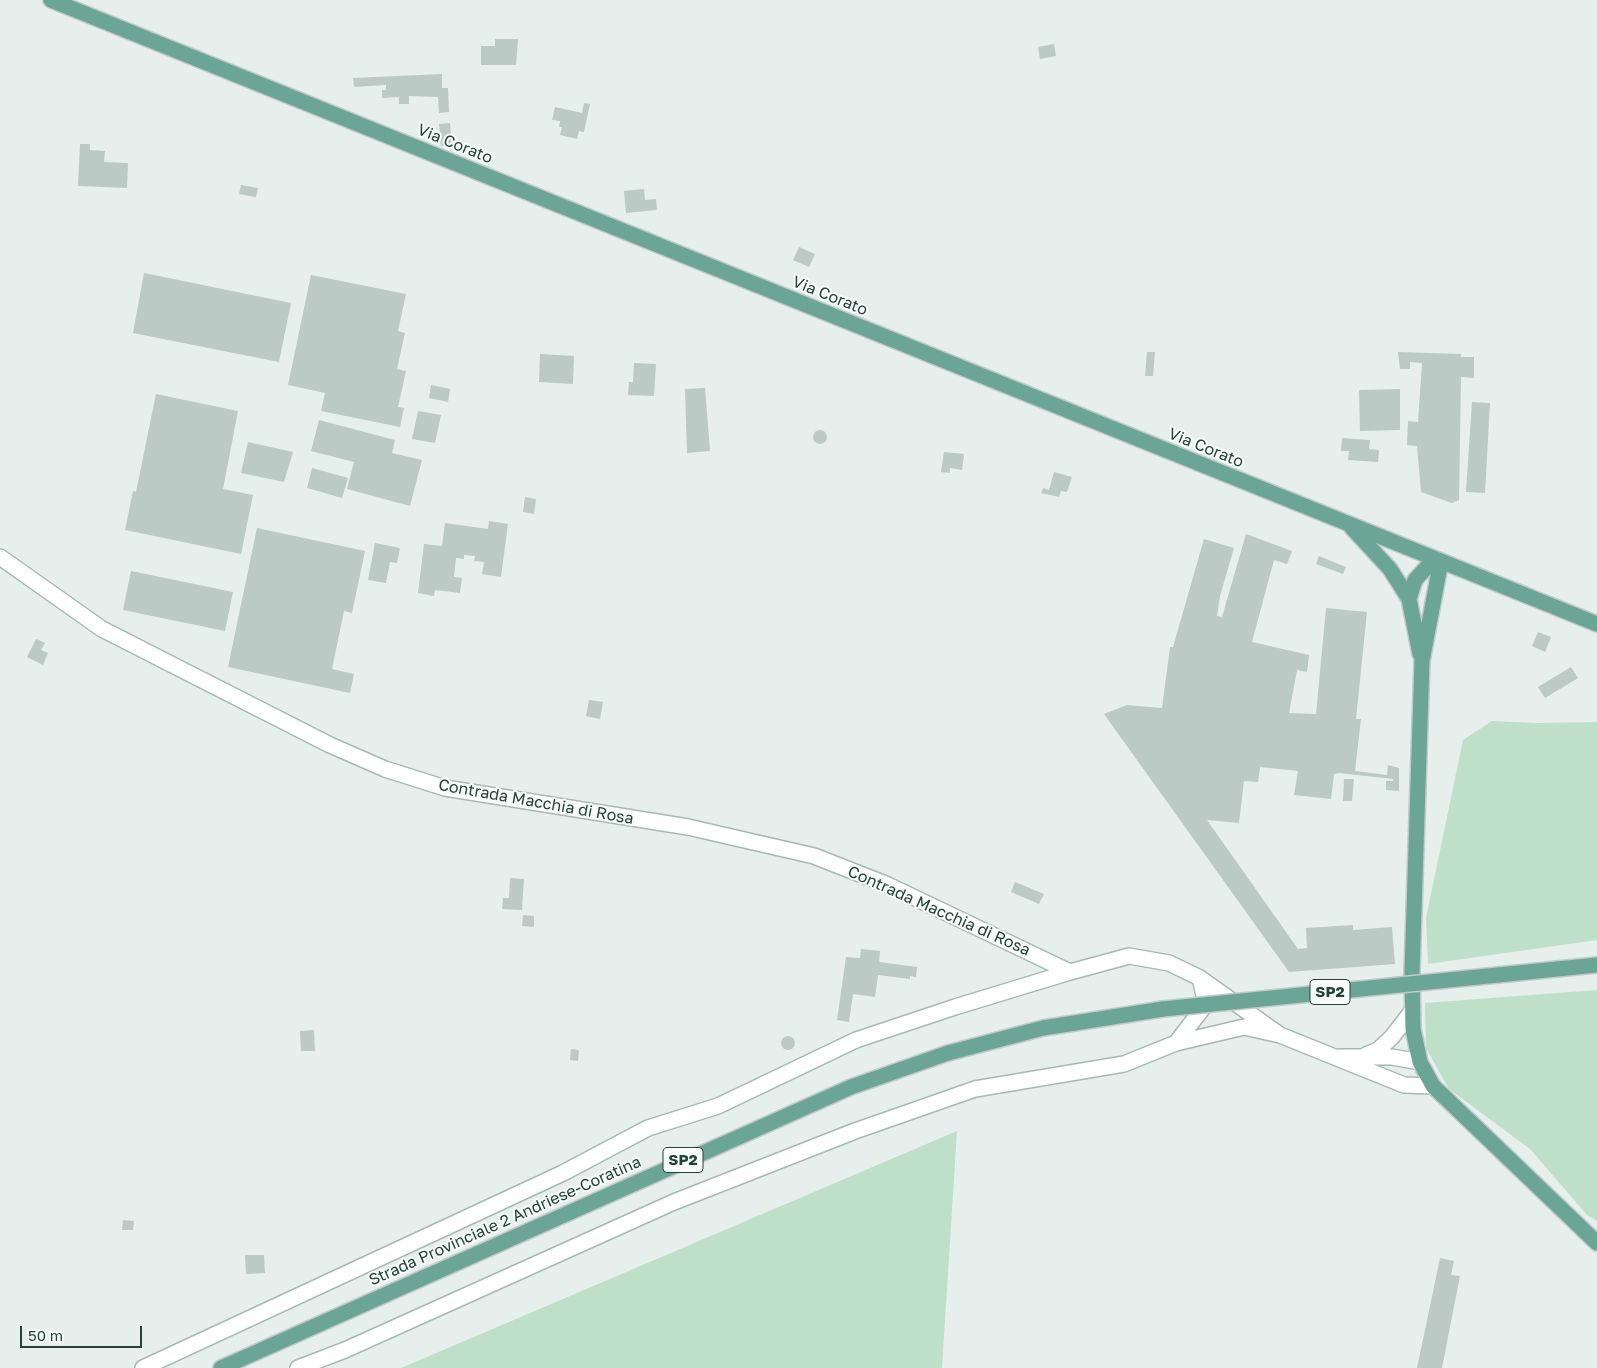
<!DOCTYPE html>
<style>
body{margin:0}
#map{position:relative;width:1597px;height:1368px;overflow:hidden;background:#e6efeb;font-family:"Golos Text",sans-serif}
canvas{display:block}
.scale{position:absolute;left:20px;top:1326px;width:122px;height:22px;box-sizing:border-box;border:2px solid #24423a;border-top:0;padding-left:6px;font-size:15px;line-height:18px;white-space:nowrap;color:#24423a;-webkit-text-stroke:4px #f7fbf9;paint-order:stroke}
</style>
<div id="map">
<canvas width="1597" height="1368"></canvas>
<div class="scale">50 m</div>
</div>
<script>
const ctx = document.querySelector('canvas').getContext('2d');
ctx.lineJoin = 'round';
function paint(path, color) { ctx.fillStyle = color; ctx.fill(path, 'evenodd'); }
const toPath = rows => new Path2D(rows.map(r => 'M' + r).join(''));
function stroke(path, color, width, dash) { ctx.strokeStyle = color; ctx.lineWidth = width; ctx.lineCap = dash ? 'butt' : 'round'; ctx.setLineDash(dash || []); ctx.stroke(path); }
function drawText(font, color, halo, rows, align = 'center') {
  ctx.font = font + ' "Golos Text",sans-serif'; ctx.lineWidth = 4; ctx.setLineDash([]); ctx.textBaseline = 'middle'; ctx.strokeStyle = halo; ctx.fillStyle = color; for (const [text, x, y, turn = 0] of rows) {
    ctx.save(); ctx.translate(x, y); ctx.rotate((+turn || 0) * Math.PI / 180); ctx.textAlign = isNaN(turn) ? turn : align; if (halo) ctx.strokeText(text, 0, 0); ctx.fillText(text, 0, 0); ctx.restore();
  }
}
paint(toPath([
 [1492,721,1536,723,1597,722,1597,940,1428,964,1426,918,1463,740],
 [1597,990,1597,1221,1587,1215,1530,1149,1449,1089,1426,1048,1425,1003],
 [957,1131,942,1368,401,1368]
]), '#bfe0c8');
paint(toPath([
 [495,39,518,39,516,65,481,65,481,46,495,46],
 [1054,44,1056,56,1040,59,1038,47],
 [442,74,442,88,448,88,449,112,439,113,438,97,409,96,409,104,399,104,399,97,382,98,382,90,386,90,386,85,354,87,353,78],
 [584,103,590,104,584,132,579,131,577,139,560,135,562,127,559,127,560,121,552,120,555,107,582,113],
 [450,123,452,145,441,146,439,124],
 [80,144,90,144,90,150,105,151,104,162,128,163,127,188,78,186],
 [241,185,258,188,256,197,239,194],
 [644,189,645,200,656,199,657,210,626,213,624,191],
 [799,247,815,254,809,267,793,260],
 [144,273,291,303,279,362,133,333],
 [311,275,406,294,398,331,405,333,397,369,406,371,398,407,404,408,400,427,321,411,325,393,288,385],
 [1147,352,1155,352,1153,376,1145,376],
 [1398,352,1461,354,1461,357,1474,357,1474,378,1461,377,1459,500,1452,503,1421,492,1417,446,1407,445,1408,421,1418,422,1422,363,1410,362,1410,369,1400,369],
 [540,354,574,356,573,384,539,382],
 [634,363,656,364,654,396,628,395,629,382,633,382],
 [431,385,450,389,448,402,429,398],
 [705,388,710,451,687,453,685,389],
 [1400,389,1400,430,1360,431,1359,390],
 [156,394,238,411,223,489,253,495,241,554,125,530,133,491,136,492],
 [1472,402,1490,403,1485,493,1466,492],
 [418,411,441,415,435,443,412,439],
 [319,420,395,440,392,453,422,460,410,506,347,489,354,462,311,451],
 '813 437a7 7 0 1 1 14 0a7 7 0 1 1-14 0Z',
 [1342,438,1370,440,1369,449,1379,450,1378,462,1348,460,1349,451,1341,451],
 [248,442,293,452,284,482,241,473],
 [944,452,964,454,962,470,950,468,950,473,941,472],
 [312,468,348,478,342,498,307,488],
 [1054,472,1072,477,1067,492,1061,491,1059,497,1041,493,1043,488,1049,490],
 [525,497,536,499,534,514,523,512],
 [489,521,508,524,501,577,482,574,484,562,474,561,475,556,464,555,464,559,456,558,454,577,462,578,460,593,435,590,434,596,418,593,424,544,442,546,445,523,488,529],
 [257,528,365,551,352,613,344,611,332,669,354,674,350,693,228,667],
 [1246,534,1292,551,1287,564,1274,560,1252,642,1309,655,1307,672,1297,670,1289,713,1316,714,1326,608,1367,612,1356,719,1361,719,1355,771,1387,775,1388,765,1399,768,1399,791,1386,790,1386,781,1393,781,1393,779,1339,773,1334,774,1331,799,1294,795,1298,771,1260,767,1258,782,1244,781,1239,823,1207,820,1298,949,1307,948,1306,928,1353,925,1353,930,1392,927,1395,964,1289,972,1104,714,1127,705,1162,708,1170,647,1173,647,1204,539,1234,548,1220,596,1217,616,1222,617],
 [375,543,400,548,397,563,390,562,386,583,368,580],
 [1319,556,1346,567,1343,574,1316,564],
 [131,571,233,592,225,631,123,610],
 [1538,632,1551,637,1545,652,1532,646],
 [36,639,45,643,41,650,48,653,43,665,27,657],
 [1571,667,1578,678,1545,698,1538,687],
 [589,700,603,702,600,719,586,716],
 [1344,779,1354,779,1352,801,1343,801],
 [510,878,524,879,522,910,502,909,503,898,509,898],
 [1015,882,1044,894,1039,904,1011,892],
 [523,915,534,916,534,927,522,926],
 [861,949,880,951,879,962,917,967,916,977,910,976,910,979,878,975,875,997,853,994,849,1022,837,1020,846,957,860,958],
 [314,1030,315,1051,301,1051,300,1031],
 '781 1043a7 7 0 1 1 14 0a7 7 0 1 1-14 0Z',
 [571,1049,579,1050,578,1061,570,1060],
 [123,1220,134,1221,133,1230,122,1230],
 [245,1255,264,1255,265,1273,246,1274],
 [1440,1258,1454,1261,1451,1275,1460,1276,1442,1368,1417,1368]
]), '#bbcac4');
const minor = toPath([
 [0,557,102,629,330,745,385,769,445,788,688,827,814,856,888,885,1070,972],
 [1176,1043,1244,1027,1280,1035,1404,1085,1433,1086],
 [1366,1055,1378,1050,1392,1037,1412,1011],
 [1339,1057,1392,1057,1420,1062],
 [143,1368,563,1173,648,1128,718,1106,856,1040,955,1007,1070,972,1129,956,1169,963,1200,978,1280,1035],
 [298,1368,345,1350,674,1202,855,1131,975,1089,1124,1064,1176,1043,1206,1004,1200,978]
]);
const major = toPath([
 [51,0,1597,624],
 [1352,528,1390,569,1409,599,1420,654],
 [1441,561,1422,661,1412,972,1413,1029,1420,1062,1433,1086,1597,1243],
 [1409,599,1415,580,1426,568,1441,561],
 [1498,975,1597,965],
 [221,1368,851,1087,948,1053,1043,1028,1163,1009]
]);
stroke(minor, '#a8b8b2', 18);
stroke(major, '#c2cac8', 18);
stroke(minor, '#fff', 15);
stroke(major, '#6aa596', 15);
const majorBridge = toPath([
 [1163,1009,1498,975]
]);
stroke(majorBridge, '#c2cac8', 18, []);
stroke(majorBridge, '#6aa596', 15);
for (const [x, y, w] of [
 [1330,992,40],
 [683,1160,40]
]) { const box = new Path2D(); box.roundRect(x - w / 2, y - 12.5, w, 25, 4); ctx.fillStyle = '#f7fbf9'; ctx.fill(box); stroke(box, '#24423a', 1); }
drawText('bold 15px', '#24423a', null, [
 ["SP2",1330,992],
 ["SP2",683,1160]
]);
drawText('16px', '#24423a', '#f7fbf9', [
 ["Via Corato",455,144,22],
 ["Via Corato",830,296,22],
 ["Via Corato",1206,448,22],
 ["Contrada Macchia di Rosa",536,802,10],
 ["Contrada Macchia di Rosa",939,911,24],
 ["Strada Provinciale 2 Andriese-Coratina",505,1221,-24]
]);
</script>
